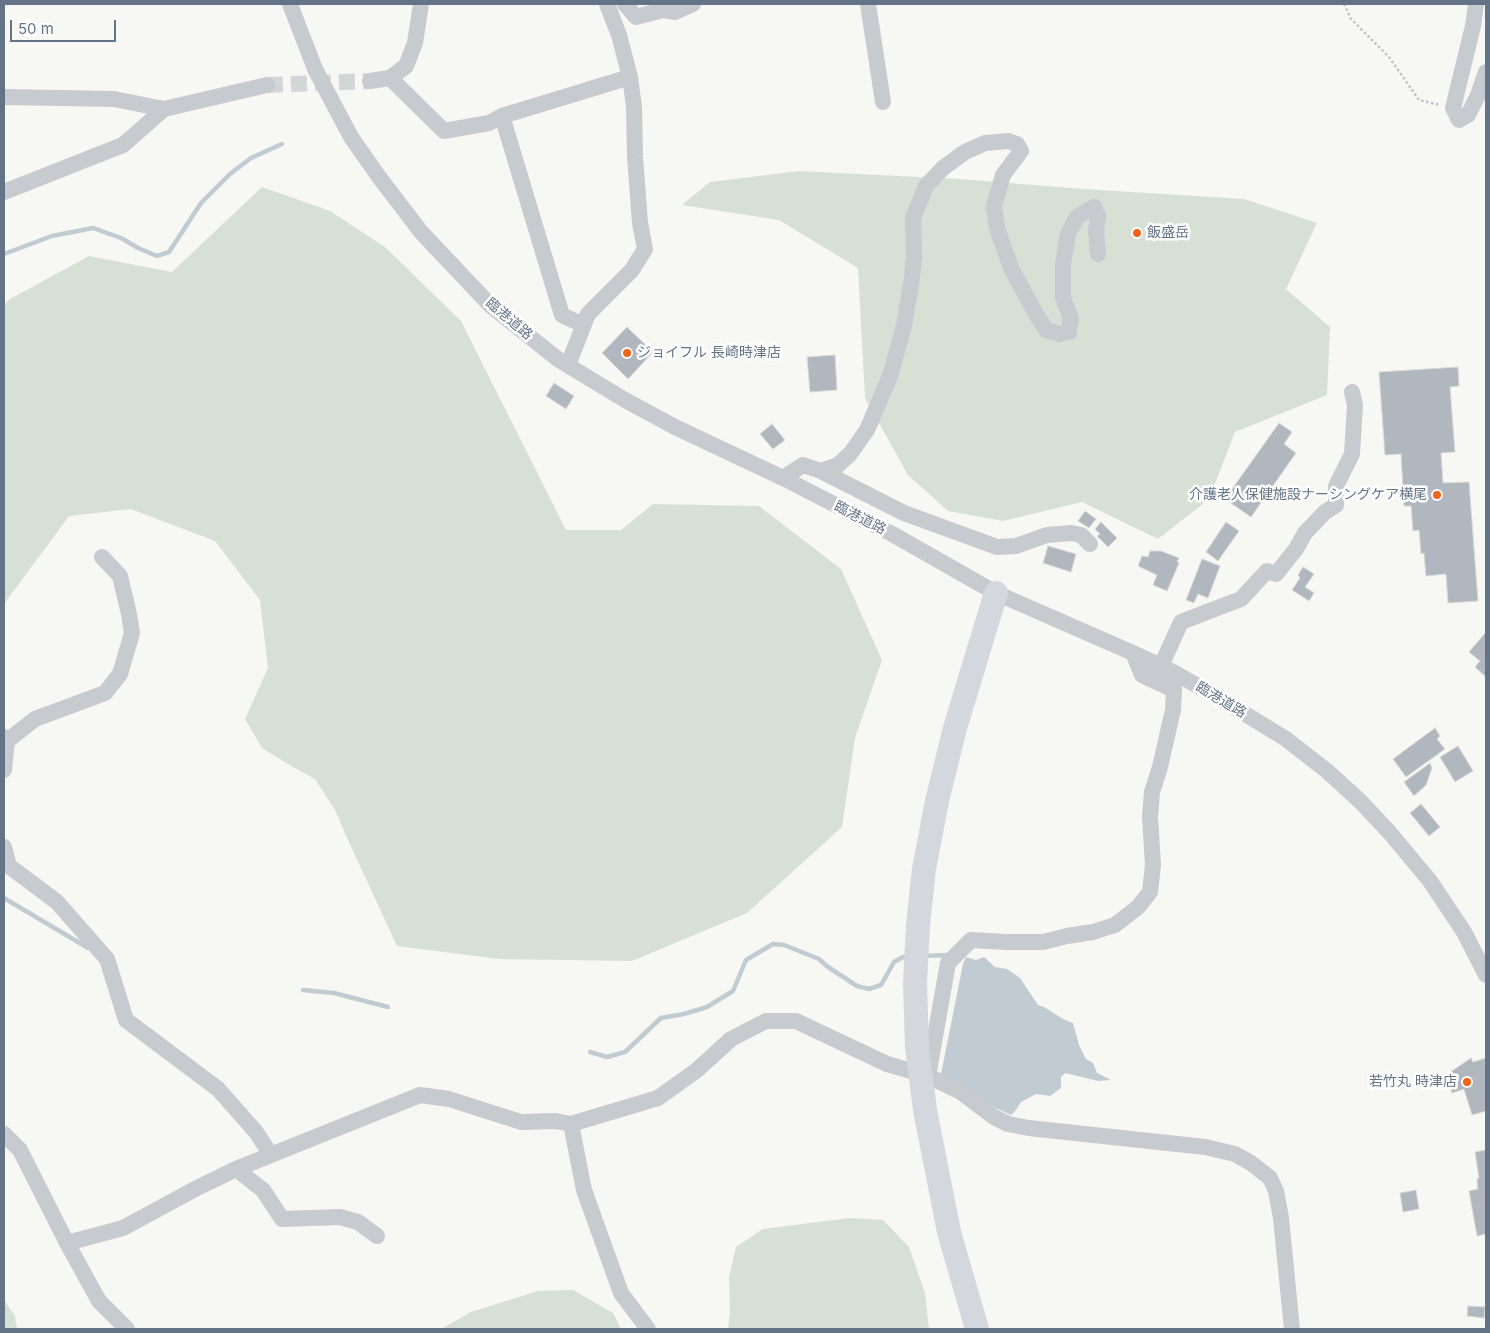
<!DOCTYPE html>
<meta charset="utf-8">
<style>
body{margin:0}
#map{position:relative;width:1490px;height:1333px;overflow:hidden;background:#f7f7f4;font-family:Inter,sans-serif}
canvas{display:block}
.frame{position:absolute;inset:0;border:5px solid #647488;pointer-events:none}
.scale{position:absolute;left:10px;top:20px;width:106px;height:22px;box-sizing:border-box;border:2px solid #647488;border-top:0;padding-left:6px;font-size:15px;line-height:18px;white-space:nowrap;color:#647488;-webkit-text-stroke:4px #fff;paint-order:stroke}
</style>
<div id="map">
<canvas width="1490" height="1333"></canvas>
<div class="frame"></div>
<div class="scale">50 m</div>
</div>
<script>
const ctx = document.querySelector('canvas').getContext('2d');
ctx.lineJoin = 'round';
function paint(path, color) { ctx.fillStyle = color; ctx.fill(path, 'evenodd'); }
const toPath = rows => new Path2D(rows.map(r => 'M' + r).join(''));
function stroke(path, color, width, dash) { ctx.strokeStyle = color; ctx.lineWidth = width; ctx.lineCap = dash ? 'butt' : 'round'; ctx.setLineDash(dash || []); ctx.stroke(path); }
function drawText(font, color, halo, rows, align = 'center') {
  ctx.font = font + ' Inter,"Noto Sans JP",sans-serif'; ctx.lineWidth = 5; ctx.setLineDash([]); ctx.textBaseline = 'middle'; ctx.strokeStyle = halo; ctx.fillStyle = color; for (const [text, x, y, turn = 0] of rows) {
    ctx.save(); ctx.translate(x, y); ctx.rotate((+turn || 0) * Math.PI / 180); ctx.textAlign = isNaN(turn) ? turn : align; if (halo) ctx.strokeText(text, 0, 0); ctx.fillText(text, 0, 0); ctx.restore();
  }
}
paint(toPath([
 [799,171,959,179,1084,189,1244,199,1317,223,1286,289,1330,327,1327,395,1235,432,1209,499,1158,539,1082,502,1003,521,948,511,908,475,865,398,858,268,779,220,682,205,710,182],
 [262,187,330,211,385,247,461,321,566,530,621,530,653,504,759,506,841,569,882,660,855,738,842,827,747,913,632,961,499,959,397,946,348,840,335,810,315,779,286,763,262,748,245,719,268,668,260,600,215,541,131,509,69,516,4,604,4,305,10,299,89,256,172,272],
 [850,1218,883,1220,909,1247,925,1293,929,1329,728,1329,730,1311,729,1277,736,1247,763,1229],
 [573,1290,613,1313,621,1329,441,1329,471,1312,538,1291],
 [4,1300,15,1316,17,1329,4,1329]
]), '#d7e0d5');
paint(toPath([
 [966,957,976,960,984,957,995,967,1007,969,1020,978,1038,1005,1046,1008,1063,1019,1073,1023,1079,1045,1086,1059,1093,1063,1097,1073,1111,1080,1098,1081,1065,1073,1061,1077,1061,1088,1050,1096,1036,1094,1021,1102,1016,1110,1011,1115,996,1108,963,1086,941,1074,963,964]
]), '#c1cbd2');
stroke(toPath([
 [4,254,52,236,93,228,121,238,138,248,157,256,169,252,201,203,230,174,251,158,282,144],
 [4,898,88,948],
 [922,956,949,955],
 [303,990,334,993,388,1007],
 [590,1052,607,1057,625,1052,661,1018,684,1014,707,1007,733,991,746,960,773,944,784,945,819,959,828,967,857,986,869,989,881,985,894,962,903,957,910,957]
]), '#c1cbd2', 4.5);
const building = toPath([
 [627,327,653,352,628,379,602,353,627,327],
 [835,355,837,390,810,392,807,357,835,355],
 [1458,367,1459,386,1450,387,1455,452,1441,453,1443,483,1469,482,1478,601,1448,603,1446,574,1426,576,1424,553,1421,554,1419,530,1413,531,1411,506,1404,506,1401,454,1385,455,1379,372,1458,367],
 [554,383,574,396,566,409,546,396,554,383],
 [1279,423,1292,432,1284,444,1296,453,1251,517,1225,499,1279,423],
 [772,424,785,440,773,449,760,434,772,424],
 [1085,511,1096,519,1089,528,1078,521,1085,511],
 [1101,522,1117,538,1108,547,1097,536,1100,534,1095,529,1101,522],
 [1226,522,1239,531,1218,561,1206,552,1226,522],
 [1048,546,1076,554,1071,572,1043,563,1048,546],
 [1150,551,1161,551,1179,558,1177,562,1179,563,1167,591,1153,585,1157,575,1138,566,1142,556,1148,557,1150,551],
 [1202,559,1220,566,1208,598,1198,594,1194,603,1186,600,1202,559],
 [1303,567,1314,574,1305,587,1314,593,1309,601,1292,590,1300,578,1298,575,1303,567],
 [1486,632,1486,677,1475,667,1480,661,1469,652,1486,632],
 [1435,728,1440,736,1437,739,1445,749,1406,777,1393,759,1435,728],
 [1458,746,1473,771,1455,782,1440,757,1458,746],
 [1430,763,1432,768,1426,785,1414,796,1404,782,1430,763],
 [1421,804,1440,827,1429,836,1410,813,1421,804],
 [1471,1058,1473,1062,1486,1058,1486,1111,1472,1115,1464,1089,1452,1093,1446,1075,1471,1058],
 [1486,1150,1486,1234,1477,1236,1469,1191,1478,1189,1477,1179,1479,1178,1475,1152,1486,1150],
 [1416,1190,1419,1209,1403,1212,1400,1193,1416,1190],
 [1468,1306,1485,1307,1484,1318,1467,1316,1468,1306]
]);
paint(building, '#b0b7be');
stroke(building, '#d9d9d6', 1);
stroke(toPath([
 [267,85,370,81]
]), '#d2d6d9', 16, [16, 8]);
stroke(toPath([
 [1344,4,1351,19,1389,57,1419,100,1440,105]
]), '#c0c2c5', 2.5, [2.5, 2.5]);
stroke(toPath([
 [290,4,315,69,351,137,379,177,421,232,491,306,559,360,625,400,675,427,783,478,894,535,996,593,1133,653,1171,671,1216,696,1286,739,1327,771,1360,801,1390,833,1430,881,1464,932,1486,975],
 [625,4,636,17,663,10,675,12,693,4],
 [868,4,883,102],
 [1476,4,1473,26,1453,108,1459,120,1468,115,1478,95,1486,72],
 [390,78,444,131,489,123,502,116,630,77],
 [370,81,390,78,406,66,415,43,421,4],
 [4,97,114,99,164,109,267,85],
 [502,116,562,315,583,325],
 [4,192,123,145,164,109],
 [568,365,588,314,632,270,645,249,640,223,635,156,634,107,630,77,619,35,607,4],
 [821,471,904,513,997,547,1016,546,1047,535,1071,533,1081,535,1090,544],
 [783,478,803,465,821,471,838,465,850,454,867,430,890,376,904,326,912,278,914,256,913,218,926,186,943,168,965,152,985,143,1008,141,1017,144,1021,151,1003,175,994,206,997,228,1011,268,1036,314,1046,330,1059,334,1069,332,1071,318,1063,298,1063,264,1068,234,1077,217,1094,207,1098,216,1096,230,1098,254],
 [1161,666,1181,622,1241,599,1267,571,1276,574,1296,549,1305,533,1325,512,1336,505,1336,486,1352,454,1355,405,1352,392],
 [4,737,7,741,4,770],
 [7,741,35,719,105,693,120,674,132,633,129,614,120,576,102,557],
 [4,847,9,866,57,902,107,959,126,1020,218,1089,256,1132,271,1155],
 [928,1076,948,963,971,940,1006,942,1043,942,1067,936,1093,932,1115,925,1138,907,1150,892,1153,865,1150,817,1152,792,1160,767,1173,710,1174,690,1142,675,1133,653],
 [571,1124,584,1190,621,1293,648,1329],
 [4,1134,20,1150,67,1243,99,1301,127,1329],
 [236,1169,263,1190,282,1219,340,1217,358,1222,377,1236],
 [67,1243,123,1228,197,1188,236,1169,420,1095,449,1099,521,1122,555,1121,571,1124,658,1098,697,1070,731,1039,766,1021,796,1021,887,1064,928,1076,961,1092,994,1117,1008,1124,1029,1128,1205,1147,1235,1154,1251,1163,1270,1178,1276,1191,1281,1218,1292,1329]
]), '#c7cace', 16);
stroke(toPath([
 [977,1329,949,1232,925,1110,917,1047,915,983,918,925,924,869,937,801,955,728,996,593]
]), '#d4d8de', 24);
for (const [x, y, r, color] of [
 [1137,233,5,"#f1641a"],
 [627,353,5,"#f1641a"],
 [1437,495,5,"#f1641a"],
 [1467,1082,5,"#f1641a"]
]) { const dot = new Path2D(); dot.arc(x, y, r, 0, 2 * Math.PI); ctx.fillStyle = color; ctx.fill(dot); stroke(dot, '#fff', 2); }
drawText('14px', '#647488', '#fff', [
 ["飯盛岳",1147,233],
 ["ジョイフル 長崎時津店",637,353],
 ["介護老人保健施設ナーシングケア横尾",1427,495,"right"],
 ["若竹丸 時津店",1457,1082,"right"]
], 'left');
drawText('14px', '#647488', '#fff', [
 ["臨港道路",509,319,40],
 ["臨港道路",860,518,27],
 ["臨港道路",1221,700,31]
]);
</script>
